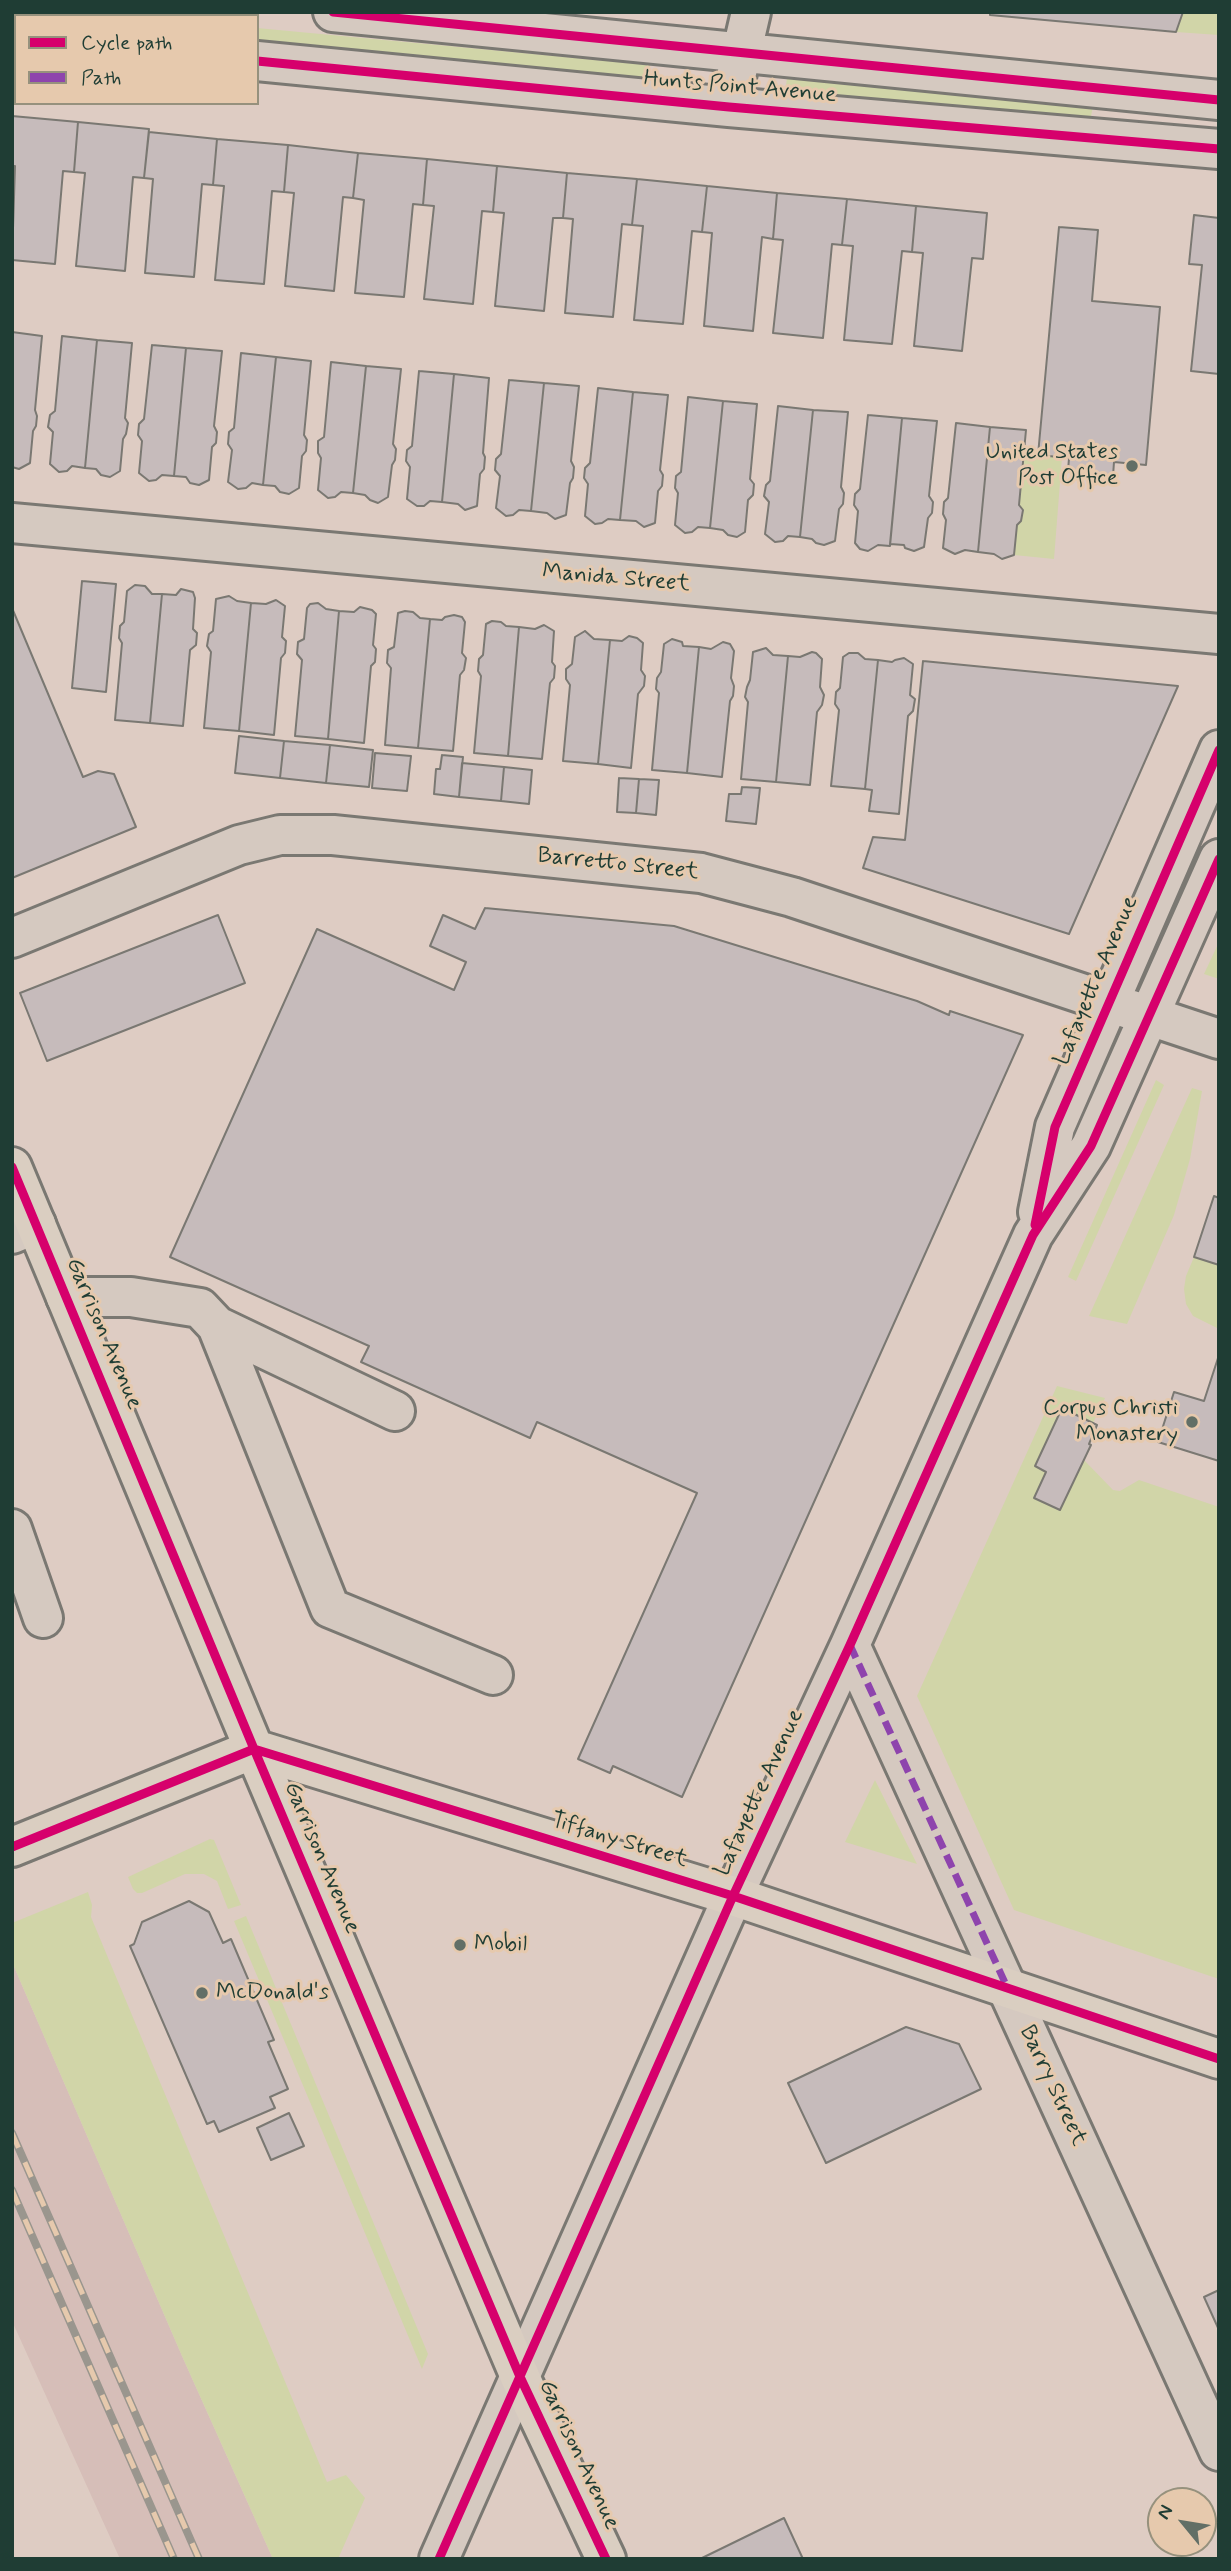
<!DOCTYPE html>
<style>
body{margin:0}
#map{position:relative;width:1231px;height:2571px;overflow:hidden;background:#deccc3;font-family:Mynerve,sans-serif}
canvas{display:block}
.frame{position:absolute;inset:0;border:14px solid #1f3d34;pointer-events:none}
.legend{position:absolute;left:14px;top:14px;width:245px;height:91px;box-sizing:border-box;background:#e6c9ad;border:2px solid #96917d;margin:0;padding:9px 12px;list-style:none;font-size:21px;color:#1f3d34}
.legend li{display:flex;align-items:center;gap:14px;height:35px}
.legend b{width:35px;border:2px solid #96917d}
.north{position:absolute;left:1147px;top:2487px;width:70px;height:70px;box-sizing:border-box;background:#e6c9ad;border:2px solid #96917d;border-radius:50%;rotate:300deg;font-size:19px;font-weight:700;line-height:28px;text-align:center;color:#1f3d34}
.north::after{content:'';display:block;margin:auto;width:24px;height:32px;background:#626f66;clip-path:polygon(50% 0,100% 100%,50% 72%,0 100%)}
</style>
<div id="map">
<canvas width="1231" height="2571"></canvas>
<div class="frame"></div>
<ul class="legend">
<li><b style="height:9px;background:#d6006c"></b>Cycle path</li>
<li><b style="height:9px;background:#8e44ad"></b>Path</li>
</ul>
<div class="north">N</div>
</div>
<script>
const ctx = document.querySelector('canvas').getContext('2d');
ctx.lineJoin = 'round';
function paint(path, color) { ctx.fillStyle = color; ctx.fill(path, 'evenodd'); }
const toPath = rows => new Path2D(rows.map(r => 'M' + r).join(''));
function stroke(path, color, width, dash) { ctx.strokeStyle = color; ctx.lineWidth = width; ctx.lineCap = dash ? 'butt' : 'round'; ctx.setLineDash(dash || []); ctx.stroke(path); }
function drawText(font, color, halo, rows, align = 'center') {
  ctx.font = font + ' Mynerve,sans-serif'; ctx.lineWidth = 6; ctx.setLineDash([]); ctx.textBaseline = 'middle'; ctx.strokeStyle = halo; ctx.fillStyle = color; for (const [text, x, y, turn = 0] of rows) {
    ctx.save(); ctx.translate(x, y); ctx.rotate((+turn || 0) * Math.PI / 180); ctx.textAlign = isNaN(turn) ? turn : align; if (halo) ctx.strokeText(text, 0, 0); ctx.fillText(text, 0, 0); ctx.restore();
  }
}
paint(toPath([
 [12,1962,182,2356,273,2559,120,2559,12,2321]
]), '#d6beb8');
paint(toPath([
 [1183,12,1219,12,1219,35,1176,32],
 [257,28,650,65,649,81,257,44],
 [787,78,1093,106,1091,116,1029,116,785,93],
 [1024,453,1062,457,1054,559,1014,555,1017,525,1021,521,1023,510,1019,505],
 [1219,942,1219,979,1204,974],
 [1156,1080,1164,1085,1076,1281,1068,1277],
 [1192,1088,1202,1091,1190,1159,1174,1215,1127,1324,1089,1316],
 [1194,1257,1219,1265,1219,1329,1193,1316,1186,1304,1184,1289,1186,1276],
 [1057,1386,1105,1398,1093,1423,1061,1408,1035,1466,1046,1472,1034,1498,1060,1510,1084,1460,1113,1490,1120,1491,1139,1480,1219,1507,1219,1979,1014,1910,917,1696],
 [875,1780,917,1864,845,1842],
 [210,1839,214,1840,241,1905,228,1909,217,1881,204,1874,185,1874,142,1893,137,1893,133,1889,128,1877],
 [88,1892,92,1905,91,1917,327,2482,346,2475,365,2498,338,2559,273,2559,182,2356,12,1962,12,1923],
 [246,1916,428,2354,422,2369,234,1921]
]), '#d1d5a8');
const building = toPath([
 [990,12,1183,12,1176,32,990,15,990,12],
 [12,116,78,122,74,172,63,171,55,264,12,260,15,166,12,166,12,116],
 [78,122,149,129,144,178,133,177,125,271,76,266,85,173,74,172,78,122],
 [149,132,217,139,213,185,202,184,194,277,145,273,153,179,144,178,149,132],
 [217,139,288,145,284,192,272,191,264,284,215,280,224,186,213,185,217,139],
 [288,145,358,153,353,198,343,197,334,291,285,286,294,193,284,192,288,145],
 [358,153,427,159,423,205,413,204,404,297,355,293,364,200,353,198,358,153],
 [427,159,497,166,493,212,482,211,473,304,424,299,434,206,423,205,427,159],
 [497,166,567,173,563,218,553,218,544,311,495,306,504,213,493,212,497,166],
 [567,173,637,179,632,225,622,224,613,317,565,313,573,219,563,218,567,173],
 [637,179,707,186,702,232,692,231,683,324,634,320,643,226,632,225,637,179],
 [707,186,777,193,773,239,762,237,753,331,704,326,712,233,702,232,707,186],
 [777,193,847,199,842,245,832,244,823,338,773,333,783,240,773,239,777,193],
 [847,199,916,206,912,252,902,251,892,344,844,340,853,246,842,245,847,199],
 [916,206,987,213,983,259,972,258,962,351,914,346,923,253,912,252,916,206],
 [1194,215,1219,218,1219,374,1191,371,1202,265,1189,264,1194,215],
 [1059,227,1098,230,1092,301,1160,307,1146,465,1114,462,1113,476,1068,471,1069,458,1038,455,1059,227],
 [12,332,42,336,35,410,37,416,36,426,33,431,30,463,19,469,12,467,12,332],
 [62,336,97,340,85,468,72,466,67,471,59,472,50,464,53,432,48,427,50,415,55,411,62,336],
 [97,340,132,343,125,418,128,423,126,434,123,439,120,471,110,477,101,475,96,469,85,468,97,340],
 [152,345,186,348,174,476,162,475,156,480,149,481,139,473,142,441,138,435,139,424,144,419,152,345],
 [186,348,222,351,214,426,217,432,216,443,212,447,209,480,199,485,190,483,186,477,174,476,186,348],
 [241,353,276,357,263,485,252,483,246,488,238,489,228,482,232,450,228,444,229,432,234,428,241,353],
 [276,357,311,361,304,435,307,440,306,451,302,456,299,488,289,494,280,492,275,486,263,485,276,357],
 [331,362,366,366,353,493,341,492,335,497,328,498,318,490,321,458,318,453,318,441,324,437,331,362],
 [366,366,401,369,393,444,396,449,395,460,392,465,388,497,378,503,370,500,365,495,353,493,366,366],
 [419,371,454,374,442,502,430,501,424,506,417,506,407,499,410,467,406,461,407,450,412,446,419,371],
 [454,374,489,378,483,453,485,457,484,469,480,474,477,506,465,510,458,504,442,502,454,374],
 [509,380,544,383,531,511,519,510,513,515,506,516,496,508,500,476,495,470,496,459,501,454,509,380],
 [544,383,579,386,571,461,574,467,573,478,570,483,566,515,555,519,547,513,531,511,544,383],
 [598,388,633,392,620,520,608,519,602,523,595,524,585,516,588,484,584,478,585,468,590,463,598,388],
 [633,392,668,395,660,470,663,475,662,486,658,491,655,523,644,527,636,521,620,520,633,392],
 [688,397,723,401,710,528,698,527,692,532,685,533,675,525,678,493,675,488,676,476,681,472,688,397],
 [723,401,757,404,750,479,754,484,753,495,748,500,745,532,737,537,728,535,723,530,710,528,723,401],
 [778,406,813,410,800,537,788,536,783,541,775,542,765,534,769,502,764,496,766,485,770,481,778,406],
 [813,410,848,412,841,487,844,493,843,504,839,509,835,541,824,545,816,543,812,539,800,537,813,410],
 [868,415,902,418,890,546,878,545,868,551,860,549,855,543,858,511,854,505,855,494,860,489,868,415],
 [902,418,937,421,929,496,933,502,932,513,928,518,924,547,914,551,905,548,904,545,890,544,902,418],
 [956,423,990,427,978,552,965,550,955,554,943,548,946,520,943,514,944,502,948,498,956,423],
 [990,427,1026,430,1019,505,1023,510,1021,521,1017,525,1014,555,1002,559,994,554,978,552,990,427],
 [82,581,116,584,106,692,72,688,82,581],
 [135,585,145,586,152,594,162,594,150,723,115,720,122,643,119,638,120,626,124,622,127,591,135,585],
 [181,589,193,592,195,598,193,629,197,633,196,645,190,650,183,726,150,723,162,594,176,595,181,589],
 [229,596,237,601,251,603,239,731,204,728,211,652,207,646,209,634,213,631,216,599,229,596],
 [276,600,285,606,282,637,286,641,285,653,281,658,274,735,239,731,251,603,266,604,276,600],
 [318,603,326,609,339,611,328,739,295,736,302,660,297,654,298,642,304,639,307,608,310,604,318,603],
 [360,607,372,610,376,614,373,645,376,649,375,662,371,666,364,743,328,739,339,611,354,612,360,607],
 [12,608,83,777,98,771,114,774,136,827,12,878,12,608],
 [405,611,413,612,420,618,430,619,418,748,385,745,391,668,387,663,388,650,394,647,398,613,405,611],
 [454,615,462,617,465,622,462,653,466,658,464,670,460,675,453,751,418,748,430,619,442,620,445,617,454,615],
 [492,621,501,622,506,626,519,627,508,756,474,753,481,676,478,671,479,659,483,655,486,624,492,621],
 [544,625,554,631,552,662,555,666,554,678,550,683,542,759,508,756,519,627,535,629,544,625],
 [585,631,594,639,610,640,598,764,563,761,570,685,566,679,566,669,572,664,575,637,585,631],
 [629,636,637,638,643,643,641,670,645,676,644,686,638,694,631,768,598,764,610,640,622,641,629,636],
 [672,639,682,642,683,646,699,647,687,773,652,770,659,693,656,689,657,678,661,672,664,644,672,639],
 [723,642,730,644,734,651,731,678,734,686,733,696,730,701,722,777,687,773,699,647,711,649,723,642],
 [766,648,773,655,788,656,776,782,741,779,748,702,745,697,747,687,750,680,753,652,766,648],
 [812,652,816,653,822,659,820,687,824,695,822,705,817,712,810,785,776,782,788,656,800,657,812,652],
 [849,653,858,653,865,659,878,660,865,789,831,786,839,710,835,704,836,692,840,688,843,657,849,653],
 [904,658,913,664,910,695,915,699,913,711,908,716,899,814,869,811,872,790,865,789,878,660,892,662,895,660,904,658],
 [923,661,1178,686,1069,934,863,868,873,837,905,840,923,661],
 [239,736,284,741,280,778,235,773,239,736],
 [284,741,330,745,326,783,280,778,284,741],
 [330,745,373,750,369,787,326,783,330,745],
 [375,753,411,756,407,791,372,788,375,753],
 [442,755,463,757,459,797,434,794,436,769,440,769,442,755],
 [462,763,504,767,501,801,459,797,462,763],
 [504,767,532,770,529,804,501,801,504,767],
 [619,778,639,779,636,813,617,812,619,778],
 [639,779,659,780,656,815,636,813,639,779],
 [742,787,760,788,756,824,726,821,729,794,741,794,742,787],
 [485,908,674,926,917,1001,949,1015,950,1011,1023,1035,682,1797,613,1766,610,1773,578,1759,697,1493,537,1422,530,1438,361,1362,369,1346,170,1257,317,929,454,990,466,962,430,946,443,915,475,929,485,908],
 [218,915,245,983,47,1061,20,993,218,915],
 [1214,1196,1219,1198,1219,1265,1194,1257,1214,1196],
 [1219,1355,1219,1461,1158,1442,1174,1392,1204,1401,1219,1355],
 [1062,1408,1097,1425,1089,1444,1091,1445,1060,1510,1034,1498,1046,1472,1035,1466,1062,1408],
 [189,1901,209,1912,223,1943,231,1939,274,2040,268,2042,288,2089,270,2097,275,2108,219,2132,214,2121,207,2124,130,1946,134,1944,142,1922,189,1901],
 [906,2027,959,2044,981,2089,826,2163,788,2083,906,2027],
 [289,2113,304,2146,271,2160,257,2128,289,2113],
 [1219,2290,1219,2330,1204,2297,1219,2290],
 [784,2518,803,2559,700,2559,784,2518]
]);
paint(building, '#c6bbbb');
stroke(building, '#7a7872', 2);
const minor = toPath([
 [333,12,1219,100],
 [12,13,48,16],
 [119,16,129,12],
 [257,61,729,107,1219,149],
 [729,107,751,12],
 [12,523,1219,634],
 [12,938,239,845,280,835,333,835,701,873,792,897,1219,1039],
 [1038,1212,1055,1127,1219,750],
 [12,1234,36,1224],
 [66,1297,131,1297,200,1308,217,1326,330,1608,493,1675],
 [217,1326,395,1411],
 [12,1529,43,1618],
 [850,1645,1219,2451],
 [439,2559,733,1896,850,1645,1033,1235,1091,1146,1219,859]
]);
const major = toPath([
 [12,1167,254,1749,521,2379,606,2559],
 [12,1847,254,1749,733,1896,1219,2059]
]);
stroke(minor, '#7a7872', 44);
stroke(major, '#7a7872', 44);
stroke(minor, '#d5c9c0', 38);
stroke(major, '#dacec1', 38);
const rail = toPath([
 [12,2133,199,2559],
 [12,2190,174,2559]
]);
stroke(rail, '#9a968e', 8);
stroke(rail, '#e6c9ad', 5, [16]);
stroke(toPath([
 [850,1645,1007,1987]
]), '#8e44ad', 7, [14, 7]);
stroke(toPath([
 [333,12,1219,100],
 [257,61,729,107,1219,149],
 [12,1167,254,1749,521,2379,606,2559],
 [1035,1225,1055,1127,1219,750],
 [12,1847,254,1749,733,1896,1219,2059],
 [439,2559,733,1896,850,1645,1033,1235,1091,1146,1219,859]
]), '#d6006c', 9);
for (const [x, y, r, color] of [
 [1132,466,7,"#626f66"],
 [1192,1422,7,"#626f66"],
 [460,1945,7,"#626f66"],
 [202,1993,7,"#626f66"]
]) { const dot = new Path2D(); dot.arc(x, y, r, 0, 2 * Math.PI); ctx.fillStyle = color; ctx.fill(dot); stroke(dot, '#e6c9ad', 2.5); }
drawText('23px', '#1f3d34', '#e6c9ad', [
 ["Hunts Point Avenue",740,88,5],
 ["Manida Street",616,579,5],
 ["Barretto Street",618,865,6],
 ["Lafayette Avenue",1097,981,-67],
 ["Garrison Avenue",103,1334,67],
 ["Lafayette Avenue",760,1793,-65],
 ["Tiffany Street",619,1841,17],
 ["Garrison Avenue",321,1858,67],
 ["Barry Street",1052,2086,65],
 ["Garrison Avenue",578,2455,65]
]);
drawText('23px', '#1f3d34', '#e6c9ad', [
 ["United States",1118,453],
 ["Post Office",1118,479],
 ["Corpus Christi",1178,1409],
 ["Monastery",1178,1435],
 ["Mobil",474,1945,"left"],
 ["McDonald's",216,1993,"left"]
], 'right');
</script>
